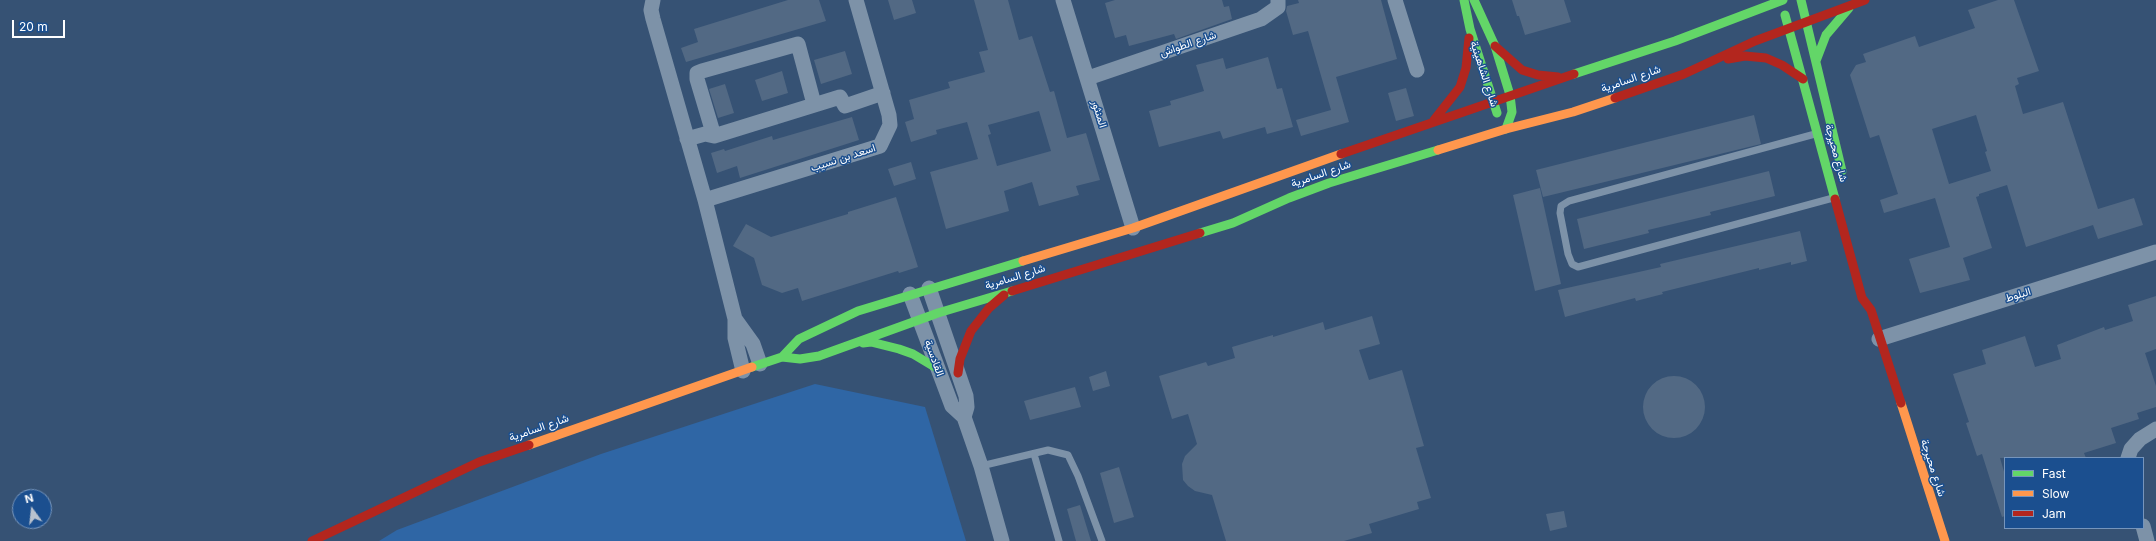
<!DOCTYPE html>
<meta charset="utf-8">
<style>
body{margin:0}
#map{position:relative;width:2156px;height:541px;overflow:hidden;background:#365274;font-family:Inter,sans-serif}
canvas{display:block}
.legend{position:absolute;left:2004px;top:457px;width:140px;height:72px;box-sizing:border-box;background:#1b4f8f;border:1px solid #7695bc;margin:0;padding:5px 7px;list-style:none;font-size:12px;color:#fff}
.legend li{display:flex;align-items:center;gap:8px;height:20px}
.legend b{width:20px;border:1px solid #7695bc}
.north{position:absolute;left:12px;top:489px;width:40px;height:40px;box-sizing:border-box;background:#1b4f8f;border:1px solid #7695bc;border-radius:50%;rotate:345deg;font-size:11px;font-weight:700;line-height:16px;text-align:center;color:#fff}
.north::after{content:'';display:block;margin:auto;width:14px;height:18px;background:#b9c2ce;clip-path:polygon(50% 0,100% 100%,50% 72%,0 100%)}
.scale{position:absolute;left:12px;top:20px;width:53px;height:18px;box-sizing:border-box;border:2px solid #fff;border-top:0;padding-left:5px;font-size:12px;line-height:14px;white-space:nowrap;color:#fff;-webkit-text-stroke:3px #1b4f8f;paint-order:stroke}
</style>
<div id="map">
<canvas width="2156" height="541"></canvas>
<ul class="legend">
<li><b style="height:5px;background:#63d668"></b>Fast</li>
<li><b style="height:5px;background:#ff974d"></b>Slow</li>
<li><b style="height:5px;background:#b3261e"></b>Jam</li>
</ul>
<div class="north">N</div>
<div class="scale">20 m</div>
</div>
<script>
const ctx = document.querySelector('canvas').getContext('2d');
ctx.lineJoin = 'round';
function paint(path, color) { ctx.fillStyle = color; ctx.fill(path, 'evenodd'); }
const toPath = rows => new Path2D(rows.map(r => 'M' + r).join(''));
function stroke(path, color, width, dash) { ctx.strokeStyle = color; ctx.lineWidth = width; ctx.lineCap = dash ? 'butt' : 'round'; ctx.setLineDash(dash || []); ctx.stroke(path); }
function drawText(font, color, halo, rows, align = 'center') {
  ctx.font = font + ' Inter,Vazirmatn,sans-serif'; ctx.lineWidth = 3; ctx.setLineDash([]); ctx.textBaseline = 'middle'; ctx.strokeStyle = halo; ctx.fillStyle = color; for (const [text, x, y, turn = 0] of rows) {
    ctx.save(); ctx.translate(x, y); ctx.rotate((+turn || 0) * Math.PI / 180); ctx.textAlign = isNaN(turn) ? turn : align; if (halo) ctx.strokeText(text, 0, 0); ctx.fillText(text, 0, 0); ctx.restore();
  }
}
paint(toPath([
 [815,384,925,407,966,541,379,541,397,530,601,454]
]), '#2f66a5');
paint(toPath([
 [788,0,819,0,826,21,686,62,681,48,698,42,694,29],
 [888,0,912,0,916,13,894,20],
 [974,0,1008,0,1019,40,1032,36,1050,92,1054,91,1067,138,1086,133,1100,180,1076,186,1079,195,1039,206,1032,182,1004,191,1009,211,946,229,930,172,978,159,967,122,936,130,937,134,911,142,905,122,914,119,909,100,950,88,948,82,985,72,979,52,988,50],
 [1039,111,1051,151,997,166,988,135,991,134,988,125],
 [1115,0,1222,0,1224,7,1229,6,1232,19,1176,39,1174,34,1129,46,1126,35,1115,38,1105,3],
 [1298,0,1381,0,1397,59,1336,77,1349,122,1301,136,1296,120,1331,110,1308,31,1293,35,1286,11,1287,6,1299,3],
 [1512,0,1564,0,1571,22,1525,35,1519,16,1517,16],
 [1998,0,2014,0,2039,71,2017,78,2019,84,2015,86,2023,114,2063,102,2098,209,2134,198,2143,225,2098,239,2093,225,2026,247,2007,185,1979,194,1979,196,1976,197,1992,248,1963,258,1970,280,1920,293,1909,259,1950,247,1935,198,1884,213,1880,200,1898,194,1879,135,1870,138,1850,75,1856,65,1866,62,1863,54,1915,36,1919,47,1975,28,1968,10],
 [1976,115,1987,151,1985,152,1991,171,1949,184,1932,129],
 [845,51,852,74,821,84,814,60],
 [1268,57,1277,89,1282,88,1293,127,1267,134,1265,127,1223,139,1220,131,1159,147,1149,111,1171,105,1170,101,1204,91,1196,65,1223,58,1226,69],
 [782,71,788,93,762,101,755,80],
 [725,84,734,113,718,118,709,89],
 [1406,88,1414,116,1396,121,1388,93],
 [1754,115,1761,144,1543,197,1536,170],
 [852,117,859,140,740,178,737,166,717,173,711,153,724,149,725,151,772,136,773,140],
 [911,162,916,179,894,186,888,169],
 [1769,171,1775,196,1710,212,1711,215,1648,230,1649,233,1584,249,1577,219],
 [1540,188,1561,284,1535,291,1513,195],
 [896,197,918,267,899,273,898,271,802,301,798,288,782,293,762,285,754,258,733,246,746,224,771,237,848,214,848,212],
 [1800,231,1807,261,1791,265,1791,262,1759,270,1759,268,1662,292,1663,294,1636,301,1635,298,1565,317,1558,290,1661,267,1660,264],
 [2156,296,2156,349,2145,353,2156,386,2156,407,2137,413,2139,419,2111,428,2116,443,2084,453,2086,458,2000,458,2005,475,2005,516,2002,517,1982,454,1977,456,1966,423,1969,422,1953,374,1986,364,1982,350,2025,336,2035,367,2061,359,2057,345,2104,327,2105,330,2133,321,2128,305],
 [1372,316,1380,344,1359,350,1369,380,1402,370,1424,446,1416,448,1431,498,1417,502,1419,509,1369,524,1372,533,1344,541,1226,541,1212,495,1195,491,1188,486,1183,480,1182,464,1185,456,1197,444,1188,414,1172,419,1159,376,1206,362,1208,366,1235,358,1232,347,1273,335,1273,337,1323,322,1325,330],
 [1106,371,1110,386,1093,391,1089,377],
 '1643 407a31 31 0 1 1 62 0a31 31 0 1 1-62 0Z',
 [1075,387,1081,407,1030,420,1024,401],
 [1119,467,1134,517,1114,523,1100,473],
 [1080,505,1091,541,1076,541,1067,509],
 [1564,511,1567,527,1550,531,1546,514]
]), '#526984');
stroke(toPath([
 [1815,134,1569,201,1561,206,1560,213,1568,254,1572,264,1578,267,1833,198],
 [1034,454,1059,541],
 [981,466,1048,450,1068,455,1078,476,1102,541]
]), '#7d92a8', 7);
stroke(toPath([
 [653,0,651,10,653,19,705,200,735,319,735,338,743,371],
 [1063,0,1133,228],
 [1395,0,1417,70],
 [1088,78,1261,19,1278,7,1278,0],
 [714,136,697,79,697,73,702,71,798,44,814,104],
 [687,139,705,134,714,136,840,97,845,106,883,93],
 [705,200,880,146,890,125,889,115,856,0],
 [929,288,966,396,967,407,964,417],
 [910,294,952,406,964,417,981,466,1002,541],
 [735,319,753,344,760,364],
 [1879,339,2156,252],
 [2128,458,2131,449,2140,439,2156,429],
 [2143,526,2147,541]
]), '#7d92a8', 15);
stroke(toPath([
 [1464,0,1470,29,1497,113],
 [1474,0,1495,46,1510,95,1512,112,1506,129],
 [1801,0,1842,171],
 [1785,15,1835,199],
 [1816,61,1826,35,1849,8],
 [1574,74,1675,41,1783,0],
 [1200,233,1233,223,1289,198,1329,183,1438,150],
 [863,343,871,342,899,349,913,354,938,369],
 [782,357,799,339,858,311,1023,261],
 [752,367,782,357,800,359,819,356,938,313,1012,291]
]), '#63d668', 9);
stroke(toPath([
 [1438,150,1506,129,1573,112,1615,98],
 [1023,261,1133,228,1341,154],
 [1901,403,1945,541],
 [529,445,752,367]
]), '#ff974d', 9);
stroke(toPath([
 [1495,46,1522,70,1538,75,1558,77],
 [1728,59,1745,56,1766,58,1782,65,1803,79],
 [1615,98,1684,74,1755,41,1865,0],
 [1434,120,1460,87,1466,68,1469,38],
 [1341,154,1574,74],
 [1835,199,1862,298,1871,310,1901,403],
 [1012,291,1200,233],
 [958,373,960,359,971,331,989,308,1004,295],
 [312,541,479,462,529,445]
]), '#b3261e', 9);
drawText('11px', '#fff', '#1b4f8f', [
 ["شارع الطواش",1188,44,-19],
 ["شارع الشاهينية",1484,74,72],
 ["شارع السامرية",1631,79,-19],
 ["المنثور",1099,114,73],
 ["شارع محيرجة",1836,153,75],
 ["اسعد بن نسيب",843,158,-18],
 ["شارع السامرية",1321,174,-19],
 ["شارع السامرية",1015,277,-17],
 ["البلوط",2018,295,-17],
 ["القادسية",934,358,70],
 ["شارع السامرية",539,428,-19],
 ["شارع محيرجة",1933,468,72]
]);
</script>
